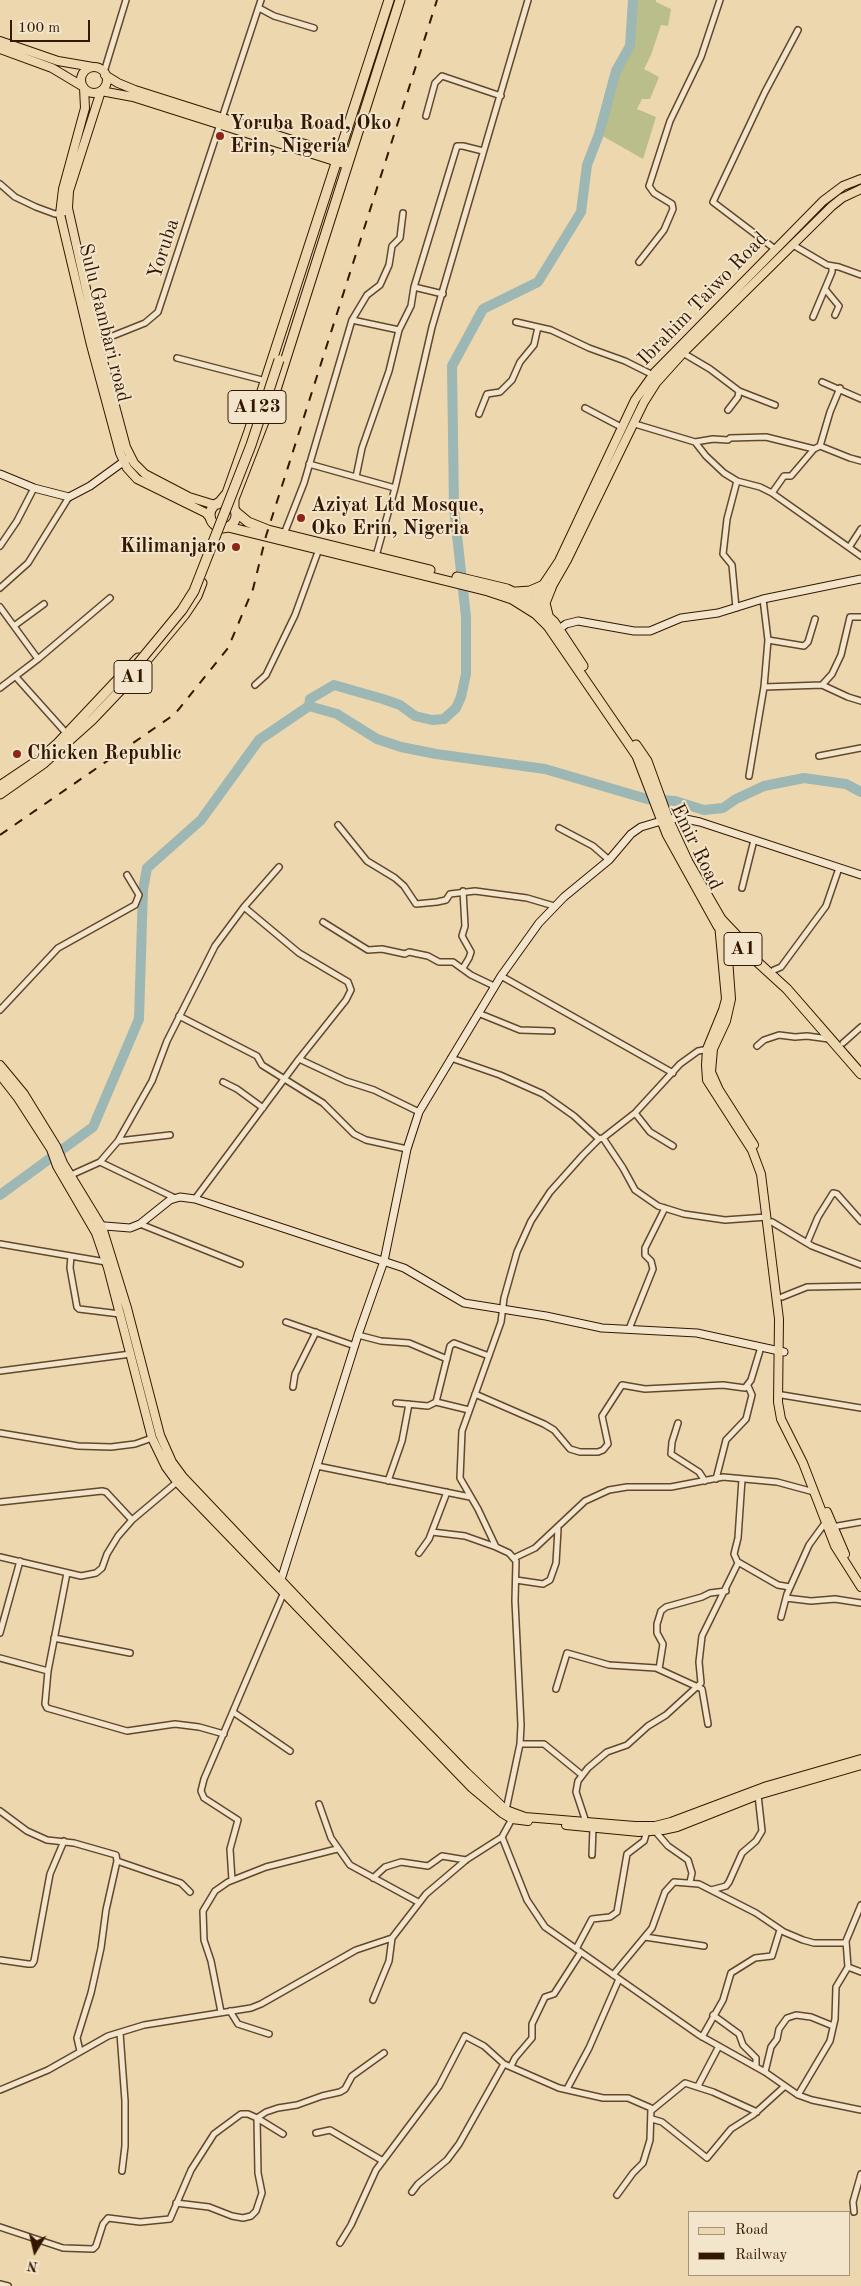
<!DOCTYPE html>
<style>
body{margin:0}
#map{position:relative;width:861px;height:2286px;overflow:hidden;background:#edd7af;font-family:"Old Standard TT",serif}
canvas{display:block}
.legend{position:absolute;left:688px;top:2211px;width:162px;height:65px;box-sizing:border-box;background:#f3e5cb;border:1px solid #a6937a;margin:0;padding:6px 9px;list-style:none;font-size:15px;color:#331700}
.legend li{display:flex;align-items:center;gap:10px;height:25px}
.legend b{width:25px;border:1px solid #a6937a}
.north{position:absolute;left:10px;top:2226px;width:50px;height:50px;-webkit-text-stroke:4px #f3e5cb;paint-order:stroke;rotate:189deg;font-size:14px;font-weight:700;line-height:20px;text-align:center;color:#331700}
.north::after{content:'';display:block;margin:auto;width:18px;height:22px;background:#331700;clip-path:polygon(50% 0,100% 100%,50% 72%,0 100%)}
.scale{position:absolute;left:10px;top:20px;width:80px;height:22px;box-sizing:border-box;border:2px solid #331700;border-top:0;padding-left:6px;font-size:15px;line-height:18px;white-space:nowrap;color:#331700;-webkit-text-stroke:4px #f3e5cb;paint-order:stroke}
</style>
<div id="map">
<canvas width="861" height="2286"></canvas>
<ul class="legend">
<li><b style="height:6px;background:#edd7af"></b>Road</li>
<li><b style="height:6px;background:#331700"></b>Railway</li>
</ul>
<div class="north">N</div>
<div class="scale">100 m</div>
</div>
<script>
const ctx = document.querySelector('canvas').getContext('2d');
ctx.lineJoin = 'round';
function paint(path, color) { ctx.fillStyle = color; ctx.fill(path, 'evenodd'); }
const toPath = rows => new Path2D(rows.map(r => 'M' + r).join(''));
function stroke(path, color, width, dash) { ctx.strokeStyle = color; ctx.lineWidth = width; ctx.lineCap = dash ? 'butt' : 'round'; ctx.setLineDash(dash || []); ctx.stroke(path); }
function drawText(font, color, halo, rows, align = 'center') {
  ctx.font = font + ' "Old Standard TT",serif'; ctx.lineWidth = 4; ctx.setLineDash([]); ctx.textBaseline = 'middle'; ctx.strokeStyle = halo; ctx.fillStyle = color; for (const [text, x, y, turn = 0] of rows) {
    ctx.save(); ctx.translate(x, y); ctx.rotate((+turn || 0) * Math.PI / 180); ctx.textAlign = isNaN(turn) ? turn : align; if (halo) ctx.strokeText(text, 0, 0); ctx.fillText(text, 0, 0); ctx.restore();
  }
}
paint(toPath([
 [635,0,656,0,656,2,671,9,668,26,661,25,651,55,644,69,659,77,650,99,642,99,637,109,656,117,643,159,601,135,618,72,633,47]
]), '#babe8a');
stroke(toPath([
 [309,706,337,714,377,739,401,747,436,754,545,769,647,799,675,801,704,810,723,808,736,799,764,786,804,778,846,784,861,792],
 [0,1195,93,1127,139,1019,143,890,147,868,201,820,259,740,309,706,310,699,334,685,383,699,400,705,415,716,432,720,444,719,456,708,461,697,466,674,466,617,454,508,452,366,483,309,538,282,581,212,587,165,599,134,616,71,630,46,633,0]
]), '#9db7b5', 10);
const street = toPath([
 [259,8,274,16,314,28],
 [104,72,126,0],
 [426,116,435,83,442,76,501,96],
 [0,184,15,197,36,207,55,214,68,212],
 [793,245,827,265,839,267,861,275],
 [775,249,713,202,765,92,798,30],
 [639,262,664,230,673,209,672,204,654,193,649,186,670,121,701,57,720,0],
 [414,287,443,294],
 [825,289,839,306,835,315],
 [813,317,832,272,832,267],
 [352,320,367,295,380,285,389,265,392,246,400,238,403,213],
 [516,322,551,330,589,348,625,361,653,375],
 [95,343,145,323,158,312,261,0],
 [683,353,710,369,739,391,738,397,728,410],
 [177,358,266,381],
 [822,382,861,399],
 [739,391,775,405],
 [585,408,623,428],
 [479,414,487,394,500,392,512,380,520,362,534,345,538,327],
 [635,424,695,442,706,456,724,473,737,481,760,487,772,493,861,556],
 [695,442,713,439,728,440,730,438,766,437,814,449],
 [820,446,850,458,861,461],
 [309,464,395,488],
 [356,477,362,448,389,371,399,330,411,306,414,287,457,146,463,146,483,151],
 [772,493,784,476,791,476,814,449,820,446,830,412,840,388],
 [284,534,304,483,352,320,399,330],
 [0,546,17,521,34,488],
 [850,546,861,529],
 [376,556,395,488,432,327,528,0],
 [0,588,28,563,69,497],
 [0,607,38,659],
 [736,608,732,565,723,554,727,519,737,481],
 [14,626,44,604],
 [768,640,804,646,808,642,815,619],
 [16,677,67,734],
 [255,685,266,675,295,615,319,549],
 [822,685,832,674,841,655,850,617,861,617],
 [764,687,822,685,848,697,861,701],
 [0,688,38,659,110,598],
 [819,756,861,748],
 [749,776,764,687,768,640,763,599],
 [338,825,367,861,395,878,404,886,416,904,437,902,446,900,450,894,475,891,527,898,554,906],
 [559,828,593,846,609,860],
 [742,888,754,840],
 [323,922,368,950,382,949,405,954,409,952,428,956,439,962,453,962,471,975,494,986],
 [463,968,469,958,471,952,462,936,465,926,463,891],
 [774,970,781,967,826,906,839,868],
 [501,976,673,1073],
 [0,1010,58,948,135,905,139,895,127,875],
 [478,1013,520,1030,552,1031],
 [179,1016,257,1056,262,1065,323,1103,354,1134,366,1140,407,1149],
 [843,1043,861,1027],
 [757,1046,764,1040,779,1035,795,1037,807,1036,829,1039],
 [451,1058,500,1075,543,1094,574,1116,599,1139],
 [299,1059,346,1081,374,1090,419,1112],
 [223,1082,237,1089,263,1108],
 [635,1113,650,1132,673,1146],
 [603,1138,623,1168,635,1190,658,1206,684,1214,725,1220,767,1217],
 [118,1141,152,1081,167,1041,215,946,244,907,279,867],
 [100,1162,118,1141,170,1135],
 [71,1175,100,1162,175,1198],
 [195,1199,299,1059,346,1000,351,990,348,982,299,953,244,907],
 [772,1222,812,1246,861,1265],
 [140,1224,240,1264],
 [807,1243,818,1217,833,1193,837,1194,861,1221],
 [0,1244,106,1262],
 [71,1256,70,1268,77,1307,79,1309,120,1314],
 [782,1297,807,1287,861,1286],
 [286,1322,355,1346],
 [629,1329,653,1269,651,1261,645,1255,645,1248,665,1208],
 [358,1335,381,1341,409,1343,447,1359],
 [0,1371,131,1354],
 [293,1387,295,1374,316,1332],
 [475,1394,544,1424,554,1430,570,1449,580,1452,598,1452,603,1450,608,1444,602,1416,622,1385,645,1389,723,1385,745,1388,751,1380,761,1347],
 [782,1395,861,1408],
 [396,1403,428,1406,436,1402],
 [469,1410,436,1402,450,1346,454,1343,489,1356],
 [678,1423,672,1442,671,1454,699,1472,705,1481],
 [0,1433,78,1446,111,1447,135,1444,152,1438],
 [317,1466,470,1497],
 [716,1479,726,1440,746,1419,752,1395,748,1386],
 [388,1481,402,1441,409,1404],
 [0,1502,102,1491,106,1492,132,1520],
 [832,1527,861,1522],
 [432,1532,465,1536,496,1547],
 [419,1553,429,1539,447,1492],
 [0,1557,81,1576,96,1573,102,1568,107,1554,118,1536,132,1520,177,1482],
 [514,1558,535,1548,585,1501,609,1490,627,1487,671,1487,723,1477,777,1482,814,1492],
 [738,1562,778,1585,790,1587],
 [67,1573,48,1671,45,1704,47,1708,127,1731,175,1724,199,1727,224,1734],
 [516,1580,543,1584,550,1580,556,1563,558,1529],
 [786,1598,811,1601,835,1599,861,1603],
 [781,1617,787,1594,809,1545,825,1523],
 [0,1633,20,1561],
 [54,1638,130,1653],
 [0,1658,48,1671],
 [659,1669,663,1644,657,1633,657,1624,661,1611,666,1607,702,1597,710,1593,726,1591],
 [556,1689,567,1653,609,1665,656,1668,702,1689,708,1724],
 [233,1712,290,1751],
 [520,1744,544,1744,582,1775],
 [319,1804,331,1838,350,1865,418,1902],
 [506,1810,520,1744,521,1725,515,1601,516,1561,509,1553,496,1547,478,1509,460,1478,462,1431,501,1322,504,1298,517,1252,531,1221,550,1192,583,1155,599,1139,603,1138,635,1113,680,1064,698,1051,709,1049],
 [0,1811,27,1831,47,1840,74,1843,116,1855,117,1861,106,1910,101,1948,91,1993,77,2038,80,2051],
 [586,1822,576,1792,578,1781,588,1768,607,1752,627,1745,648,1726,666,1715,701,1683,699,1662,702,1636,738,1563,734,1554,738,1538,742,1479],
 [655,1831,668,1846,688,1860,692,1873,690,1882],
 [502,1837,527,1900,545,1927,699,2035,765,2072,798,2095,812,2100,861,2110],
 [592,1855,593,1828],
 [117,1861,181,1883,190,1892],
 [373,1878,385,1867,401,1862,428,1866,442,1856,466,1860],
 [232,1880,230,1849,238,1820,204,1798,201,1791,204,1779,284,1592],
 [711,1890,726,1886,729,1882,742,1853,756,1841,762,1831,758,1795],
 [645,1937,704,1946],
 [576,1949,592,1919,610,1917,617,1912,627,1854,644,1841,647,1831],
 [0,1960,28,1964,32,1964,34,1961,50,1874,64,1841],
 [848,1967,861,1972],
 [613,1975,652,1928,665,1892,674,1882,699,1884,756,1913,784,1932,803,1940,814,1943,846,1943],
 [373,2000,389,1961,392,1938],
 [230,2011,238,2024,269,2034],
 [221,2012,211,1961,204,1940,203,1911,215,1891,228,1882,266,1867,337,1849],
 [713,2015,739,2034,743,2045,756,2058,756,2067],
 [120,2033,125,2101,125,2146,122,2171],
 [702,2037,723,2000,731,1973,755,1958,772,1956,780,1930],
 [511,2066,515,2058,532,2038,532,2024,545,1997,554,1994,581,1952],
 [765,2072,771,2047,777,2039,779,2029,787,2018,796,2015,811,2017,833,2026],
 [698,2086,719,2046],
 [567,2089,589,2048,619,1979],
 [0,2090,48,2070,108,2036,144,2025,251,2008,261,2004,356,1950,392,1938,426,1894,466,1860,502,1837,513,1817],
 [798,2095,830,2041,835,2019,836,1987,848,1967,846,1941,861,1905],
 [652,2110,685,2083,713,2092,757,2112],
 [652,2119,662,2122,707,2158,731,2129,753,2115,785,2086],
 [316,2133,330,2130,383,2161],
 [412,2192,418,2184,447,2160,459,2144,504,2064],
 [176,2203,209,2207,232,2216,243,2218,251,2216,256,2211,262,2193,258,2173,257,2118,266,2112,278,2108,297,2105,322,2096,340,2092,345,2089,352,2076,384,2053],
 [854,2212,853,2202,861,2174],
 [0,2227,63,2248,93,2249,96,2246,103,2224,108,2218,140,2222,170,2219,191,2170,214,2134,241,2114,248,2114,257,2118,283,2134],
 [340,2243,351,2225,376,2170,439,2086,465,2036,484,2046,504,2064,559,2088,603,2098,628,2098,651,2108,650,2140,643,2163,633,2173,617,2195],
 [0,2284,8,2286]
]);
const secondary = toPath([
 [0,474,34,488,69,497,90,486,130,457],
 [555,632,566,624,578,621,634,631,650,631,681,618,718,613,763,599,861,579],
 [92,1225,130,1228,140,1224,170,1200,180,1197,195,1199,404,1268,464,1303,546,1316,602,1328,697,1333,784,1352],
 [280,1583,358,1335,384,1261,407,1149,419,1112,501,976,539,923,564,897,609,860,631,834,641,827,668,819,681,818,700,822,861,875]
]);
const primary = toPath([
 [0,41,58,61,93,67],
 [0,49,52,68,82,86],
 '81 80a13 13 0 1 1 26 0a13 13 0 1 1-26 0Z',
 [105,75,118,83,135,90,349,158],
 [84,88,85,108,63,189,60,214,91,345,120,453,127,468,137,479,206,513,211,519],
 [215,505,189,497,145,474,134,463,126,447,98,342,68,208,69,191,101,91,133,97,347,165],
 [529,606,559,561,635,400,655,372,823,201,843,186,861,179],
 [533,611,551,588,567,560,644,402,656,383,683,353,832,206,842,198,861,189],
 [719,924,726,999,723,1010,707,1049,706,1065,707,1080,752,1150,761,1174,779,1319,778,1402,781,1419,803,1463,835,1546,861,1587],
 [726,931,731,999,726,1021,713,1049,711,1072,719,1090,754,1145],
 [0,1065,24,1094,56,1146,63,1163,102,1227,127,1308,160,1435,172,1462,183,1477,329,1631,466,1772,506,1810,525,1817,635,1826,655,1826,671,1822,767,1786,861,1759],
 [0,1075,18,1098,51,1149,57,1166,96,1233,108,1268,152,1438,166,1467,177,1482,472,1788,502,1813,512,1819,528,1821],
 [827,1512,845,1554],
 [566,1825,639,1832,663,1830,677,1827,758,1795,861,1765]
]);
const highway = toPath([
 '210 515a13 13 0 1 1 26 0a13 13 0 1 1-26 0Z',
 [218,504,227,493,249,431,389,0],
 [234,509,234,499,274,396,400,0],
 [236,512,248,522,268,530,430,570],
 [228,527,488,591,512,599,536,614,548,626,637,756,667,834,718,926,787,989,861,1074],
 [457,577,507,589,530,600,554,622,583,666],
 [516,592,530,591,544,585],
 [548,615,545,603,551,588],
 [636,745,647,761,668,819,688,862,721,919,740,939],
 [0,786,40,759,58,743,138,658],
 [0,794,44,763,92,720,131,679,185,614,197,596,202,583]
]);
stroke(street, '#62472c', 8);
stroke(secondary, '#331700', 9);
stroke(primary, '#331700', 10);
stroke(highway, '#331700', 11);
stroke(street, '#f3e5cb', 5);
stroke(secondary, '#f3e5cb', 7);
stroke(primary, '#edd7af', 8);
stroke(highway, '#edd7af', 9);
stroke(toPath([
 [0,835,175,714,228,648,253,589,266,536,437,0]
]), '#331700', 2, [9, 9]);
const highwayBridge = toPath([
 [135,667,182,610,194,591,251,445,279,360]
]);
stroke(highwayBridge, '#331700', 11, []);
stroke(highwayBridge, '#edd7af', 9);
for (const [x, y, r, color] of [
 [220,136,5,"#8f2418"],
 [301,518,5,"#8f2418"],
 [236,547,5,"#8f2418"],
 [17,754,5,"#8f2418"]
]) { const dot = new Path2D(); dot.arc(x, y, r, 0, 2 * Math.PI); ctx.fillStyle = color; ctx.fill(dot); stroke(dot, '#f3e5cb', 2); }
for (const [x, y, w] of [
 [257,407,58],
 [133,677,38],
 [743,949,38]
]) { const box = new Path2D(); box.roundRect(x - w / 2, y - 16.5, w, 33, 4); ctx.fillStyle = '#f3e5cb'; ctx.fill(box); stroke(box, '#331700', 1); }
drawText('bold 19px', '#331700', null, [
 ["A123",257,407],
 ["A1",133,677],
 ["A1",743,949]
]);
drawText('bold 20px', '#331700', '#f3e5cb', [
 ["Yoruba Road, Oko",230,124],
 ["Erin, Nigeria",230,147],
 ["Aziyat Ltd Mosque,",311,506],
 ["Oko Erin, Nigeria",311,529],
 ["Kilimanjaro",226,547,"right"],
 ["Chicken Republic",27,754]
], 'left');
drawText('20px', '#331700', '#f3e5cb', [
 ["Yoruba",164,249,-72],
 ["Ibrahim Taiwo Road",703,299,-46],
 ["Sulu Gambari road",104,323,76],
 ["Emir Road",696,847,64]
]);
</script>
